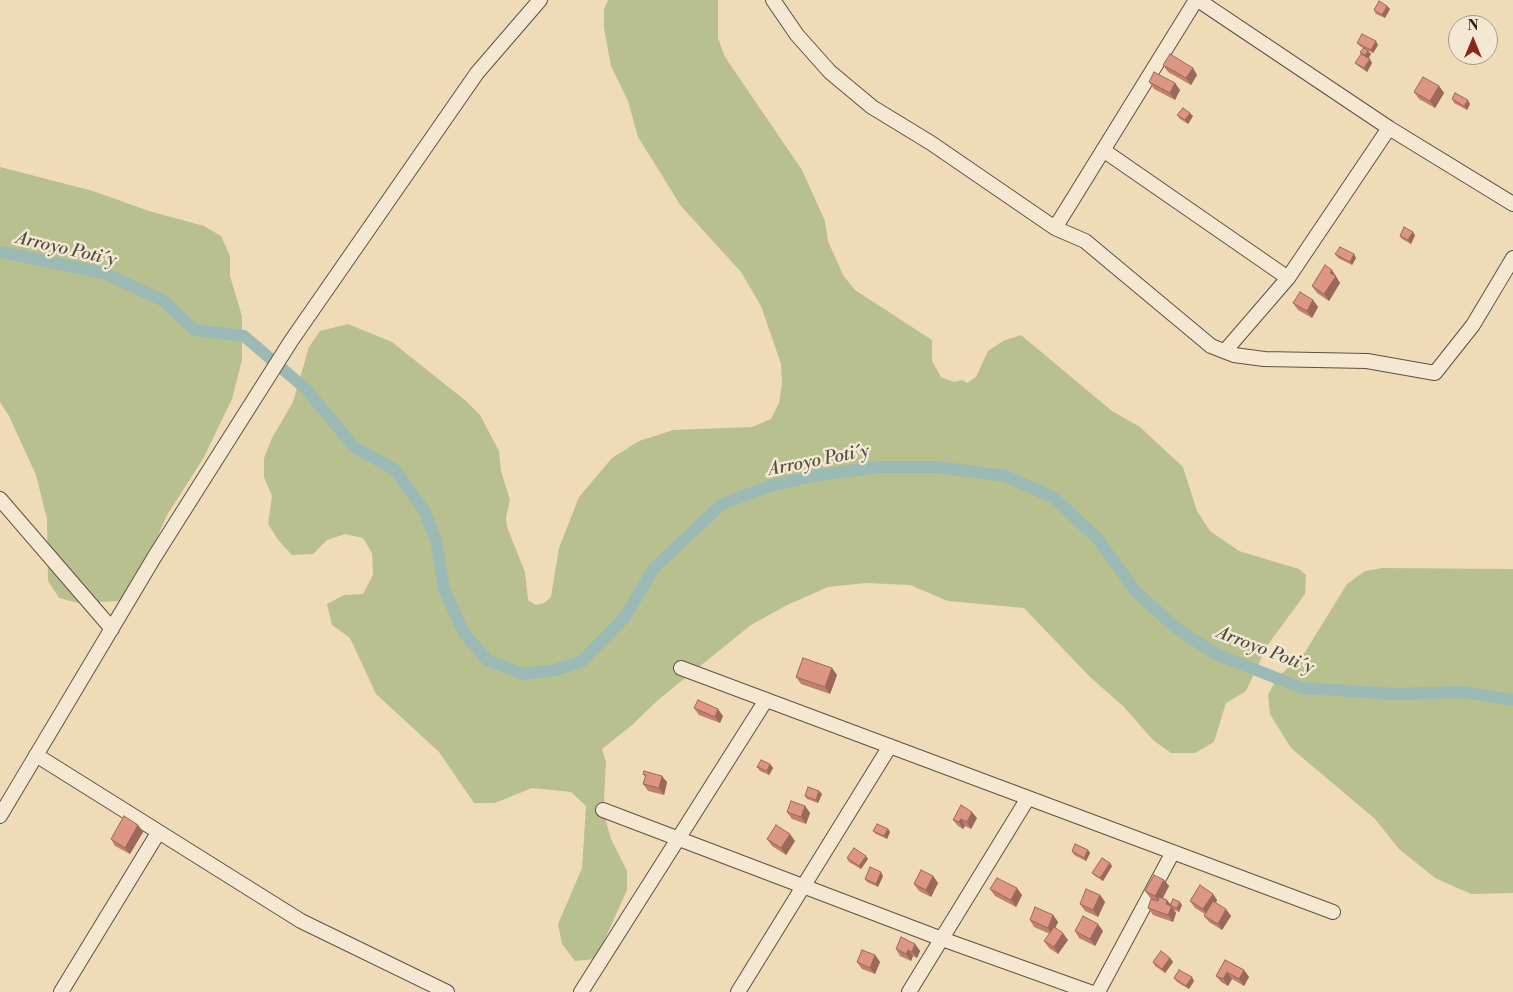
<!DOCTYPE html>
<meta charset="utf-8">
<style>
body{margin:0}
#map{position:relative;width:1513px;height:992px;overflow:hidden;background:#f0dbb9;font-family:"Libre Bodoni",serif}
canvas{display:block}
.north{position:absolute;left:1448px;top:15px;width:50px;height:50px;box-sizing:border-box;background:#f5e8d2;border:1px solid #a59987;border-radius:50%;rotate:0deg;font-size:14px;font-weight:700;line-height:20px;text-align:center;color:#2e2216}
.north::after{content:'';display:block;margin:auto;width:18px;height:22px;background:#8f2418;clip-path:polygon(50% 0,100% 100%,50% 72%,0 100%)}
</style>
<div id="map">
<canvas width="1513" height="992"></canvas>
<div class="north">N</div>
</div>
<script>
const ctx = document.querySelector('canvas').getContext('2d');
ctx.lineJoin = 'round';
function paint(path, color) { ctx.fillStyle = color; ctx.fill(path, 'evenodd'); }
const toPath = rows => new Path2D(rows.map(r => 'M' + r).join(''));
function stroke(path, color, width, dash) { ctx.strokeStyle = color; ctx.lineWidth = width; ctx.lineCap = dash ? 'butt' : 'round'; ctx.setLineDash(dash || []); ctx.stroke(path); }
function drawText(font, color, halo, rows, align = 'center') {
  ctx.font = font + ' "Libre Bodoni",serif'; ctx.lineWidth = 5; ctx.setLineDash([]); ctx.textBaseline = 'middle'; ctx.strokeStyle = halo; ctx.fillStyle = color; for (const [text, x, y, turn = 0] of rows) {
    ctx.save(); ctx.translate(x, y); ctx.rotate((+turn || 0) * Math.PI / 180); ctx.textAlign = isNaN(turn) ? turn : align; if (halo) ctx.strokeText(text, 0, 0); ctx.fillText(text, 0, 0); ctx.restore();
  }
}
paint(toPath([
 [608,0,718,0,718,38,725,57,802,170,825,221,828,241,843,275,855,290,932,340,932,361,941,377,954,382,962,380,967,383,976,377,988,351,1003,341,1021,335,1112,411,1140,427,1183,467,1197,511,1210,531,1239,551,1299,569,1306,575,1305,594,1267,646,1246,691,1226,703,1214,742,1195,753,1171,753,1153,740,1123,706,1090,677,1024,608,948,601,910,585,866,583,828,587,787,605,751,625,658,700,632,725,602,749,606,762,604,799,606,821,611,839,627,871,627,890,596,959,575,961,562,944,558,924,582,868,586,806,571,792,532,788,495,803,474,803,439,752,376,694,350,638,332,625,327,604,344,595,363,594,373,575,372,553,363,538,345,534,327,540,313,554,292,555,279,541,268,524,272,496,264,477,264,458,272,438,293,402,309,347,320,331,348,324,392,342,466,401,480,415,499,451,501,471,510,500,506,517,507,527,525,572,528,600,536,605,544,603,551,597,559,548,579,497,612,458,639,441,673,430,752,427,771,419,779,403,782,384,781,364,761,306,741,272,681,206,638,137,628,101,611,66,604,28,604,9],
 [0,167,93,191,149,211,204,226,221,236,230,256,230,276,242,316,242,360,232,399,203,459,167,515,135,588,120,601,78,603,59,598,48,581,47,519,36,475,9,416,0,402],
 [1382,568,1513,569,1513,893,1471,894,1435,878,1399,849,1375,819,1291,748,1270,714,1268,695,1277,678,1305,652,1347,584,1365,571]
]), '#b8c090');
stroke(toPath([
 [0,252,104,273,164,301,194,330,244,336,306,389,354,447,394,469,424,510,436,540,444,589,464,633,487,660,523,674,555,670,581,662,625,617,654,568,722,504,770,486,819,475,879,467,936,467,1006,476,1054,498,1097,538,1135,591,1175,627,1215,654,1302,688,1396,694,1463,692,1513,700]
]), '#9bbab5', 12);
const minor = toPath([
 [773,0,797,35,830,72,872,107,931,143,1055,228,1085,241,1211,346,1234,355,1264,359,1367,361,1435,373,1473,325,1513,258],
 [1198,0,1389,128,1513,204],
 [1103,150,1288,278],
 [1055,228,1196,0],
 [1225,351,1288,278,1389,128],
 [0,499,112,629],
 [681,668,1333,912],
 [36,755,301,921,447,992],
 [603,810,942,939,1090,992],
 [0,816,155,556,291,341,477,73,540,0],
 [61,992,158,833],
 [581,992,766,700],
 [738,992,890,746],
 [909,992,1028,798],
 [1098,992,1173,852]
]);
stroke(minor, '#5e503f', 16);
stroke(minor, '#f5e8d2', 14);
paint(toPath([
 [1387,6,1390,9,1385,18,1376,14,1374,10],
 [1357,43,1378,45,1373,53,1366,50,1371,54,1368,58,1372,63,1367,72,1358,66,1355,63,1363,55,1360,52,1363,48,1360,46],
 [1163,65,1193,68,1197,75,1191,85,1168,72],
 [1149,82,1175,83,1180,90,1175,100,1154,89],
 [1439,86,1444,93,1435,108,1419,99,1414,92],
 [1452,99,1470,104,1467,110,1454,103],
 [1177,115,1193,116,1188,124,1180,119],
 [1415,235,1411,244,1402,239,1400,236],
 [1335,254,1354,254,1356,258,1352,265,1338,258],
 [1332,270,1340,283,1329,301,1317,293,1312,286],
 [1313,300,1318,307,1312,318,1298,310,1293,303],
 [832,668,837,675,830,694,801,684,796,677],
 [694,708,723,716,720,723,699,715],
 [770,764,773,768,769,775,760,771,757,767],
 [643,774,667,782,664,795,648,791,643,784,645,777],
 [819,791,822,794,818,803,807,799,805,796],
 [805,806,810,813,806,824,792,819,787,812],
 [977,818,971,829,965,826,963,829,958,826,953,820],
 [138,825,143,832,130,854,115,846,111,839],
 [888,829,890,832,887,839,876,834,873,831],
 [767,839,795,841,786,855,772,846],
 [1088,850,1090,853,1086,861,1074,855,1072,851],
 [847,858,868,859,861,869,849,862],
 [1110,863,1112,866,1103,881,1095,876,1092,873],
 [883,876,878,887,867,882,865,879],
 [933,876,938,883,931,897,919,891,914,884],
 [1164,880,1169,886,1163,898,1171,904,1182,905,1179,912,1174,910,1176,913,1173,922,1153,915,1148,908,1151,899,1145,891],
 [990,889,1022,895,1016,907,995,896],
 [1213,894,1217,900,1216,903,1231,916,1222,930,1209,922,1204,916,1205,914,1195,908,1190,901],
 [1100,895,1105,902,1098,917,1085,911,1080,904],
 [1053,915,1058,922,1055,928,1068,940,1058,954,1049,948,1044,941,1050,934,1034,927,1030,920],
 [1075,931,1103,931,1095,946,1079,938],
 [915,944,920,951,917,958,913,956,911,961,900,956,896,949],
 [875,955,880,962,875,974,862,969,857,962],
 [1170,958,1173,962,1165,973,1155,966,1153,962],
 [1225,960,1244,970,1249,977,1244,986,1232,979,1228,986,1221,982,1216,976],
 [1174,978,1194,981,1189,989,1177,982]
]), '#be8171');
paint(toPath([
 [1387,6,1390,9,1385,18,1382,15],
 [1376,41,1378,45,1373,53,1371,50],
 [1368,51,1371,54,1368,59,1365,55],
 [1370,59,1372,63,1367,72,1364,68],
 [1193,68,1197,75,1191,85,1186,78],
 [1175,83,1180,90,1175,100,1170,93],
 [1439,86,1444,93,1435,108,1430,101],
 [1468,100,1470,104,1467,110,1464,106],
 [1190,113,1193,116,1188,124,1185,120],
 [1413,232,1415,235,1411,244,1408,240],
 [1354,254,1356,258,1352,265,1350,262],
 [1332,270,1340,283,1329,301,1324,294,1330,273],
 [1313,300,1318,307,1312,318,1307,311],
 [832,668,837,675,830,694,825,687],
 [718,709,723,716,720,723,715,717],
 [770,764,773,768,769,775,767,771],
 [662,776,667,782,664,795,659,788],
 [819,791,822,794,818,803,816,800],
 [805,806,810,813,806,824,801,817],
 [972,812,977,818,971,829,967,822],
 [961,819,965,826,963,829,959,822],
 [138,825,143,832,130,854,125,848],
 [888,829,890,832,887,839,884,836],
 [790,834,795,841,786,855,781,848],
 [1088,850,1090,853,1086,861,1084,858],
 [866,856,868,859,861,869,859,866],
 [1110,863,1112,866,1103,881,1100,878],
 [881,872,883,876,878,887,876,884],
 [933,876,938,883,931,897,926,890],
 [1164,880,1169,886,1160,903,1155,896],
 [1017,888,1022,895,1016,907,1011,900],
 [1213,894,1217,900,1208,916,1203,909],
 [1100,895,1105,902,1098,917,1093,910],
 [1167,900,1176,913,1173,922,1168,915,1166,904],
 [1180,902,1182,905,1179,912,1177,908],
 [1226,909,1231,916,1222,930,1218,924],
 [1053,915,1058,922,1052,935,1048,928],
 [1098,924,1103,931,1095,946,1090,939],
 [1063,933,1068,940,1058,954,1054,947],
 [915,944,920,951,917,958,912,952],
 [908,950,913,956,911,961,906,954],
 [875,955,880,962,875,974,870,968],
 [1170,958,1173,962,1165,973,1162,969],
 [1244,970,1249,977,1244,986,1239,979],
 [1227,972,1232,979,1228,986,1223,979],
 [1192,977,1194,981,1189,989,1186,986]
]), '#9b695c');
const building = toPath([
 [1379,1,1387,6,1382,15,1374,10,1379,1],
 [1362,34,1376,41,1371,50,1357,43,1362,34],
 [1364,48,1368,51,1365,55,1360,52,1364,48],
 [1170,54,1193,68,1186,78,1163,65,1170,54],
 [1361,54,1370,59,1364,68,1355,63,1361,54],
 [1154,72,1175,83,1170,93,1149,82,1154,72],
 [1423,77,1439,86,1430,101,1414,92,1423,77],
 [1455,93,1468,100,1464,106,1452,99,1455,93],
 [1183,108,1190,113,1185,120,1177,115,1183,108],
 [1404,227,1413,232,1408,240,1400,236,1404,227],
 [1340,247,1354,254,1350,262,1335,254,1340,247],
 [1325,265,1332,270,1330,273,1336,276,1324,294,1312,286,1325,265],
 [1300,292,1313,300,1307,311,1293,303,1300,292],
 [803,658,832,668,825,687,796,677,803,658],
 [698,700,718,709,715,717,694,708,698,700],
 [761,760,770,764,767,771,757,767,761,760],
 [644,771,662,776,659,788,643,784,646,775,643,774,644,771],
 [808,787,819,791,816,800,805,796,808,787],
 [791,801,805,806,801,817,787,812,791,801],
 [961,805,972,812,967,822,961,819,959,822,953,820,961,805],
 [124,816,138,825,125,848,111,839,124,816],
 [877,824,888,829,884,836,873,831,877,824],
 [776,825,790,834,781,848,767,839,776,825],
 [1075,844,1088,850,1084,858,1072,851,1075,844],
 [854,848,866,856,859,866,847,858,854,848],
 [1102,858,1110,863,1100,878,1092,873,1102,858],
 [870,867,881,872,876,884,865,879,870,867],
 [921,870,933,876,926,890,914,884,921,870],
 [1154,875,1164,880,1155,896,1145,891,1154,875],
 [997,878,1017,888,1011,900,990,889,997,878],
 [1200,885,1213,894,1203,909,1190,901,1200,885],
 [1086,889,1100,895,1093,910,1080,904,1086,889],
 [1159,897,1167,900,1166,904,1172,906,1168,915,1148,908,1151,899,1158,901,1159,897],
 [1173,899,1180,902,1177,908,1170,906,1173,899],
 [1213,901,1226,909,1218,924,1204,916,1213,901],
 [1035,907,1053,915,1048,928,1030,920,1035,907],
 [1083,916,1098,924,1090,939,1075,931,1083,916],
 [1054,927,1063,933,1054,947,1044,941,1054,927],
 [901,937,915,944,912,952,908,950,906,954,896,949,901,937],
 [862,950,875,955,870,968,857,962,862,950],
 [1161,951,1170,958,1162,969,1153,962,1161,951],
 [1225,960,1244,970,1239,979,1227,972,1223,979,1216,976,1225,960],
 [1179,970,1192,977,1186,986,1174,978,1179,970]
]);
paint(building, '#dd9683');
stroke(building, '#9b695c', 1);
drawText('italic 18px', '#4f5046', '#f5e8d2', [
 ["Arroyo Poti´y",66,250,13],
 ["Arroyo Poti´y",819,461,-11],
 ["Arroyo Poti´y",1265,651,21]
]);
</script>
